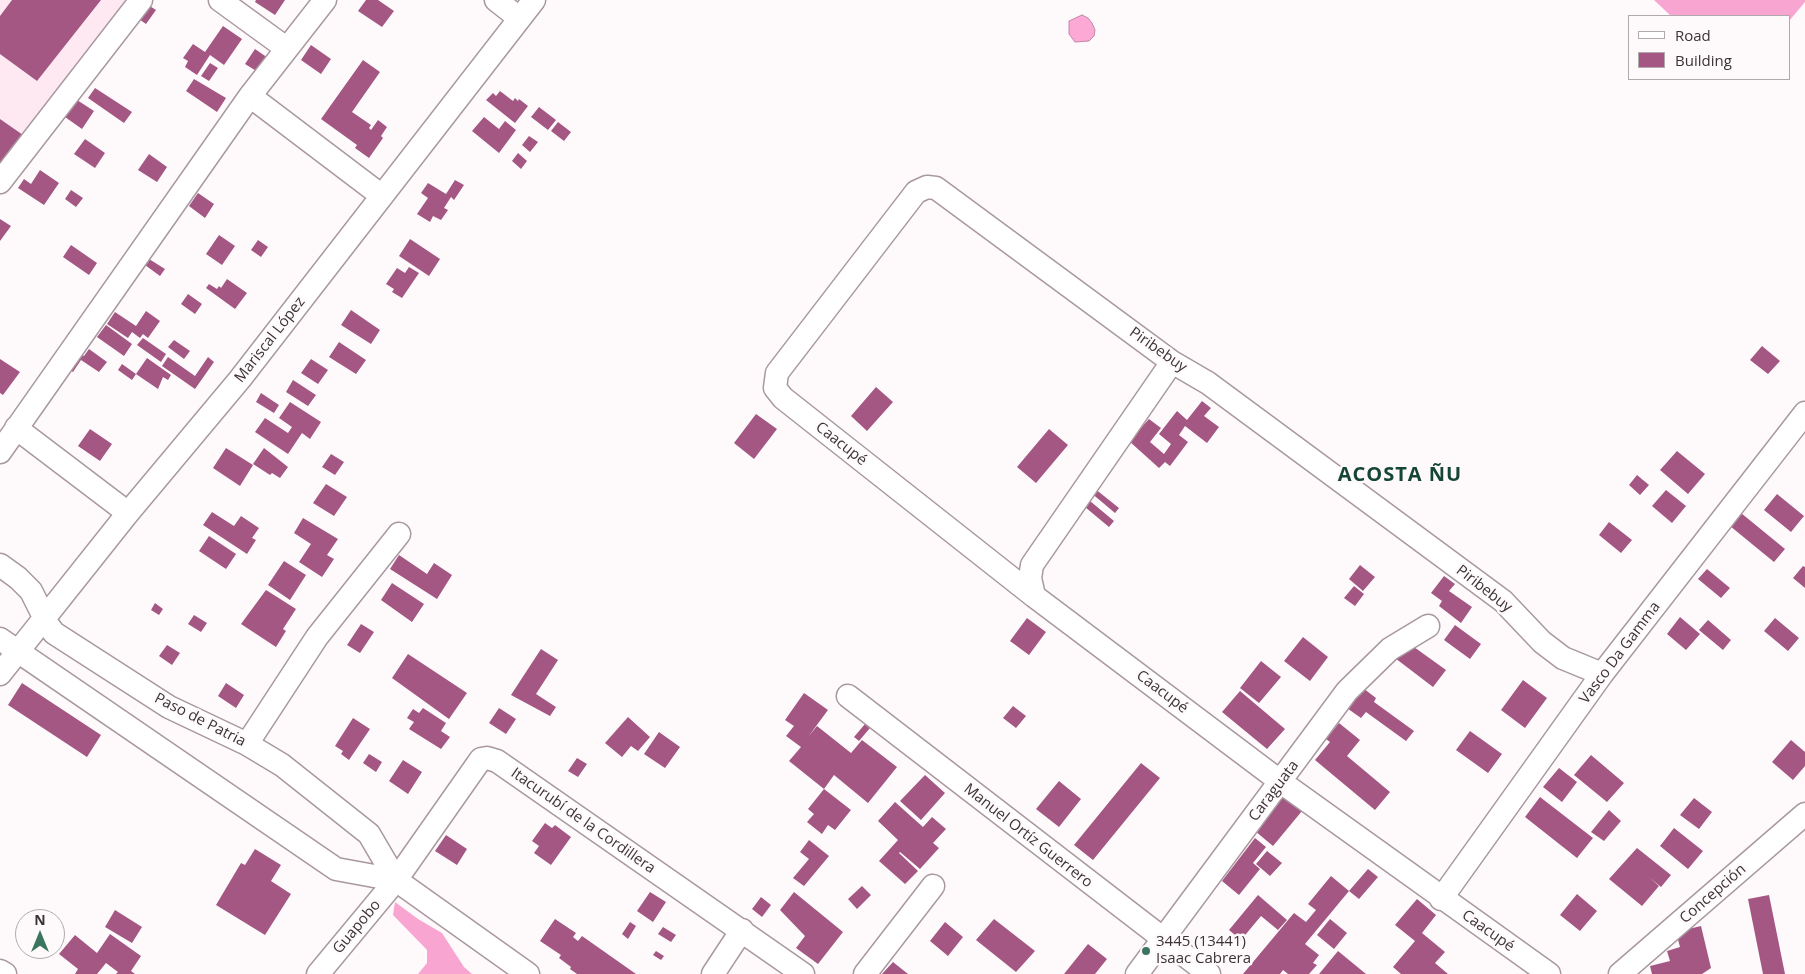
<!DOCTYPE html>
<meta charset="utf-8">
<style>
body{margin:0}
#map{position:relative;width:1805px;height:974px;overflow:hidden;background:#fefafc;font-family:"Open Sans",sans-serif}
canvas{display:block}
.legend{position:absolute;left:1628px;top:15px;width:162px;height:65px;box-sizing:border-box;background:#fefafc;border:1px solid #b0aaad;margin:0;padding:6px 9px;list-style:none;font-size:15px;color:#3a3337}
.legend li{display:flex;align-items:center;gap:10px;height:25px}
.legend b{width:25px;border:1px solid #b0aaad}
.north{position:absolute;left:15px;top:909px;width:50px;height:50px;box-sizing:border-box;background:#fefafc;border:1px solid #b0aaad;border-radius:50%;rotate:0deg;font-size:14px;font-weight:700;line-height:20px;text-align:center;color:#3a3337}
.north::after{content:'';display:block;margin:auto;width:18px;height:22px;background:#3b755f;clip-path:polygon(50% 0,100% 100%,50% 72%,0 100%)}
</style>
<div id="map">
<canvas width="1805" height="974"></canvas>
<ul class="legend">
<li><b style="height:6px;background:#fff"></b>Road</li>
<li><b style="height:14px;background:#a35782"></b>Building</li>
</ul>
<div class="north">N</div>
</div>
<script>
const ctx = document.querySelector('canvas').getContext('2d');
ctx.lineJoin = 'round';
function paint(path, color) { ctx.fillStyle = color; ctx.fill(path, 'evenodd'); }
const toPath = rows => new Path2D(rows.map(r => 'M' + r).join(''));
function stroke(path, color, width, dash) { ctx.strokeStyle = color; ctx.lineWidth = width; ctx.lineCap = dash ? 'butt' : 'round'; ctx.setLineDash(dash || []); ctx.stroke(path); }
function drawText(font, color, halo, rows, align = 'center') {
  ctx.font = font + ' "Open Sans",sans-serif'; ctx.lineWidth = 5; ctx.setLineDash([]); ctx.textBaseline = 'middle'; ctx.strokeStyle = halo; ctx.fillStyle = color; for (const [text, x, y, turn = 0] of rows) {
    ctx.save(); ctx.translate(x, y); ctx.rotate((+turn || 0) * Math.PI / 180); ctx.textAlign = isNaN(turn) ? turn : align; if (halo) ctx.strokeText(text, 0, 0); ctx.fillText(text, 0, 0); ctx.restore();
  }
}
paint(toPath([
 [0,0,139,0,0,178]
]), '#fee9f3');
paint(toPath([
 [1654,0,1805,0,1805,2,1789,21,1789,16,1671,16],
 [395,902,418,919,442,933,464,967,472,974,418,974,427,963,427,950,393,915]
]), '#f9a5d2');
const water = toPath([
 [1082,15,1088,18,1092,23,1095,30,1094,36,1089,41,1075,42,1069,34,1069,21,1082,15]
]);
paint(water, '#fda9d6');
stroke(water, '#c286a6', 1);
paint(toPath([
 [12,0,101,0,37,81,0,54,0,16],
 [256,0,285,0,275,15,255,2],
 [366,0,378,0,394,11,382,27,358,11],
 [145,3,156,10,146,24,136,17],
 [223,26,242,39,224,65,210,55,197,75,185,67,188,61,183,58,193,44,205,52],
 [311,45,331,59,321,74,301,60],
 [255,49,268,58,258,72,245,64],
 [363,60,380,72,352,112,371,125,369,128,371,130,378,120,387,127,381,136,383,138,369,158,355,148,357,145,321,119],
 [210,63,218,68,209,81,201,76],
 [194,79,226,98,217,112,186,91],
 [95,88,132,112,124,123,88,98],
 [500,91,513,101,515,98,518,101,519,99,528,106,515,123,486,100,493,93,496,96],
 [77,100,94,111,82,129,65,117],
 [539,107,556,120,548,130,531,117],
 [484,117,499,129,505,121,516,130,499,153,472,131],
 [0,119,23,135,0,166],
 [558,122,571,132,564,141,551,131],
 [529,136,538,142,530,152,522,145],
 [85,139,105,153,95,168,74,154],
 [518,153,527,161,521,169,512,161],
 [149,154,167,167,157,182,138,170],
 [40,170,59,183,44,205,18,188,24,179,31,184],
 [455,180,464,185,454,200,451,197,444,208,448,210,441,220,433,216,430,222,417,214,428,198,421,193,428,183,446,194],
 [71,190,83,198,76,207,65,199],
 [198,193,214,204,205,218,189,206],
 [0,219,11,226,0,241],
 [219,235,235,246,222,265,206,254],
 [410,239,440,259,429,276,399,256],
 [258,240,268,247,261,257,251,250],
 [71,245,97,263,89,275,63,257],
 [149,259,165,269,160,276,145,265],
 [409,267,419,273,402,298,392,292,394,289,386,284,397,268,405,273],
 [227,279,247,293,235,309,206,288,209,284,217,289,219,286,221,288],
 [188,294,202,304,195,314,181,304],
 [351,310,380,330,371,344,341,325],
 [146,311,160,321,148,338,143,334,140,338,132,332,128,338,107,324,115,312,136,326],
 [106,325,132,344,124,356,97,337],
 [143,338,166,354,161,362,137,345],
 [174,340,190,351,184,359,168,347],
 [339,342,366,360,356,374,329,357],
 [1762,346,1780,361,1768,374,1750,360],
 [89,349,107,362,99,372,81,360,73,372,64,366,75,351,84,356],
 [168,357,195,376,208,357,214,362,195,389,162,366],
 [147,358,171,375,168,380,163,377,158,389,136,374],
 [0,359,20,372,3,395,0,393],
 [311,359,328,370,318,384,301,373],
 [122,364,136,374,132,380,118,370],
 [293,380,316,395,308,406,286,392],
 [876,387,893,402,867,431,851,416],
 [261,393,279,405,274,413,256,402],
 [1202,401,1211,408,1204,416,1219,427,1207,443,1185,426,1179,435,1188,442,1170,466,1165,462,1159,468,1129,441,1149,419,1161,428,1150,442,1164,454,1171,444,1159,434,1177,411,1187,420],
 [290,402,321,422,310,439,302,433,288,454,255,432,265,418,288,433,292,427,279,418],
 [756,414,777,429,754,459,734,443],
 [90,429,112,444,100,461,78,446],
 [1049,429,1068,445,1036,483,1017,467],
 [226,448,253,465,240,486,213,468],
 [264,448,288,467,280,478,272,473,270,475,253,464],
 [1677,451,1705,474,1688,494,1660,470],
 [331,454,344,462,335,475,322,467],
 [1637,475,1649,485,1640,495,1629,485],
 [326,484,347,497,334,516,313,503],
 [1094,488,1119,508,1115,513,1090,492],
 [1666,490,1686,506,1672,523,1652,506],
 [1777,494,1804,516,1791,532,1764,510],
 [1084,496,1114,521,1109,527,1079,502],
 [212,512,234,526,241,516,259,528,252,538,256,540,247,554,203,525],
 [1741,513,1785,549,1774,562,1730,526],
 [303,518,338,539,327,555,334,559,322,577,299,562,311,544,294,533],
 [1609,522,1632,540,1621,553,1599,535],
 [209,536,236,554,226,569,199,551],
 [399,555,427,574,434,563,452,575,437,599,390,569],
 [284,561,306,575,290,600,268,585],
 [1360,565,1375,577,1363,591,1349,579],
 [1803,566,1805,567,1805,588,1793,578],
 [1707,569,1730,588,1721,598,1698,579],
 [1444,576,1455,584,1449,591,1472,607,1461,623,1439,606,1442,601,1431,593],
 [392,583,424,604,412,622,381,600],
 [1354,586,1364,594,1355,606,1344,598],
 [266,590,296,609,283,629,286,631,276,647,241,624],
 [155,603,163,609,159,615,151,610],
 [194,615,207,623,201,632,188,624],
 [1680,617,1700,634,1686,650,1667,634],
 [1027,618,1046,632,1029,655,1010,641],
 [1775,618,1799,638,1788,651,1764,631],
 [1708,620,1731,640,1723,650,1699,630],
 [361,624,374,632,360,653,347,645],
 [1455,625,1481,644,1470,659,1444,640],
 [1303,637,1328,657,1310,681,1284,661],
 [1407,642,1446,670,1433,687,1395,658],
 [167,645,180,653,172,665,159,656],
 [541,649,558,660,536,694,556,707,550,716,511,695],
 [408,654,467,693,449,719,392,678],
 [1261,661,1281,677,1259,703,1240,688],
 [1523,680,1547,698,1525,728,1501,710],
 [22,683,101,735,87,757,8,705],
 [226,683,244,695,236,708,218,696],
 [1359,685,1376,698,1374,702,1414,731,1406,741,1366,712,1361,718,1344,706],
 [1240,691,1285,729,1267,749,1222,712],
 [804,693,828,710,808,737,817,726,851,753,862,740,897,767,868,803,834,775,824,789,789,761,801,747,786,736,794,726,785,720],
 [1013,706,1026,716,1016,728,1003,718],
 [423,708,446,723,441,731,450,737,441,749,409,729,414,722,407,718,413,709,419,713],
 [499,708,516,719,506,734,489,723],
 [628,717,650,737,638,751,631,746,622,757,605,743],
 [353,718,370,729,349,760,341,754,343,751,335,746],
 [1339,723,1360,740,1347,756,1390,792,1375,810,1315,760,1330,742,1326,739],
 [865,724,870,728,859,741,854,737],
 [1470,731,1502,754,1488,773,1456,750],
 [659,732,680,747,665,768,644,754],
 [1791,740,1805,752,1805,766,1793,780,1772,762],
 [369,754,382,762,376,772,363,763],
 [1591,755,1624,783,1607,802,1574,775],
 [577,758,587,764,578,777,568,771],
 [403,760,422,772,408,794,389,781],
 [1141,763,1160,778,1093,860,1074,845],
 [1559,768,1577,782,1562,802,1543,787],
 [925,775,945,793,921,820,900,801],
 [1059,781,1081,799,1059,827,1036,809],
 [824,789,851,810,835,830,828,825,822,834,807,822,814,814,808,809],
 [1284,796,1302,811,1273,846,1255,831],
 [1540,797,1593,838,1577,858,1525,817],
 [1694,798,1712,812,1699,829,1680,815],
 [895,802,923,827,932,817,946,829,933,843,939,848,920,869,900,852,899,853,918,871,905,884,879,861,898,840,878,821],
 [1609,810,1621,821,1604,841,1591,832],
 [545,823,552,828,555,825,571,837,551,865,534,853,539,846,532,841],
 [1674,828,1703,851,1688,869,1660,846],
 [446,835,467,849,457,865,435,851],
 [1255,838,1266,847,1253,863,1260,869,1239,895,1222,881],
 [809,840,829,856,804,886,793,878,809,859,800,852],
 [1637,848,1671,875,1661,887,1649,877,1659,886,1642,906,1609,879],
 [255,849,281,865,271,881,291,894,265,935,216,905,241,863,245,865],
 [1267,851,1282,863,1270,876,1256,864],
 [1368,869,1378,877,1359,899,1349,891],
 [1331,876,1349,891,1305,944,1319,955,1313,963,1317,965,1309,974,1288,974,1283,970,1280,974,1243,974,1294,913,1306,922,1316,910,1308,904],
 [862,886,871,895,857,909,848,899],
 [650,892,666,902,653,922,637,911],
 [794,892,843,932,818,964,796,948,805,936,780,910],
 [1577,894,1597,911,1580,931,1560,915],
 [1258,895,1287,920,1278,930,1261,916,1241,940,1229,930],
 [1769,895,1785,974,1763,974,1748,899],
 [761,897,771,905,762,917,752,909],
 [1417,899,1436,915,1422,933,1445,952,1435,963,1448,974,1401,974,1393,967,1415,941,1395,925],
 [115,910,142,927,132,943,105,927],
 [555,919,576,933,573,937,578,941,582,936,636,974,577,974,570,969,571,967,559,958,561,955,540,941],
 [994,919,1035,951,1016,972,976,940],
 [1330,919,1347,933,1334,949,1317,935],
 [630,922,636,926,628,939,622,934],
 [945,922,963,937,948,956,930,941],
 [1701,926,1711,968,1702,974,1652,974,1650,966,1670,961,1667,951,1680,947,1676,932],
 [663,927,676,935,671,942,658,934],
 [110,934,141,956,131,971,135,974,116,974,118,972,106,963,97,974,75,974,78,969,59,954,75,935,97,953],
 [1088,944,1107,959,1095,974,1064,974],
 [656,951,664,956,661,960,653,955],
 [1338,951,1366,974,1319,974],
 [893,962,908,974,882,974]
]), '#a35782');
const minor = toPath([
 [220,0,286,48],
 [496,0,519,18],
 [250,96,382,196],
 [0,182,141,0],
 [16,428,128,513],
 [0,452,250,96,325,0],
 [0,565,18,578,31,591,48,625,54,633,169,707,247,744,282,765,369,834,396,880,528,974],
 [1034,596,1030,578,1032,565,1172,362],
 [0,639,336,869,396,880],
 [0,674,128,513,240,379,534,0],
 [848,696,1209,974],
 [247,744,317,637,399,534],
 [1441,899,1602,674,1805,413],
 [0,971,5,974],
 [318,974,396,880,476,766,481,759,487,758,497,761,803,974],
 [713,974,742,930],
 [865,974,933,886],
 [1137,974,1347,691,1390,649,1428,626],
 [1549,974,1281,782,1034,596,783,398,775,388,777,373,916,192,927,187,936,188,1172,362,1208,383,1503,601,1542,642,1563,658,1602,674],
 [1620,974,1805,814]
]);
stroke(minor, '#a998a0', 25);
stroke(minor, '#fff', 22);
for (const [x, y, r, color] of [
 [1146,951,5,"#3b755f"]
]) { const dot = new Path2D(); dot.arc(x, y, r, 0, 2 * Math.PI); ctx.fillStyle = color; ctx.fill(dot); stroke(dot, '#fefafc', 2); }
drawText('15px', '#3a3337', '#fefafc', [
 ["Mariscal López",270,340,-52],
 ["Piribebuy",1158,350,35],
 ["Caacupé",841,444,38],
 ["Piribebuy",1484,589,38],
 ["Vasco Da Gamma",1620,653,-53],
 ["Caacupé",1162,692,37],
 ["Paso de Patria",200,720,27],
 ["Caraguata",1274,791,-53],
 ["Itacurubí de la Cordillera",583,821,35],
 ["Manuel Ortíz Guerrero",1028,836,38],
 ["Concepción",1713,894,-41],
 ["Guapobo",357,927,-50],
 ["Caacupé",1488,931,35]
]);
drawText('15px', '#3a3337', '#fefafc', [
 ["3445 (13441)",1156,942],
 ["Isaac Cabrera",1156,959]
], 'left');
ctx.letterSpacing = '1px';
drawText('bold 20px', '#154635', '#fefafc', [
 ["ACOSTA ÑU",1400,475]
]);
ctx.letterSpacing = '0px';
</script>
